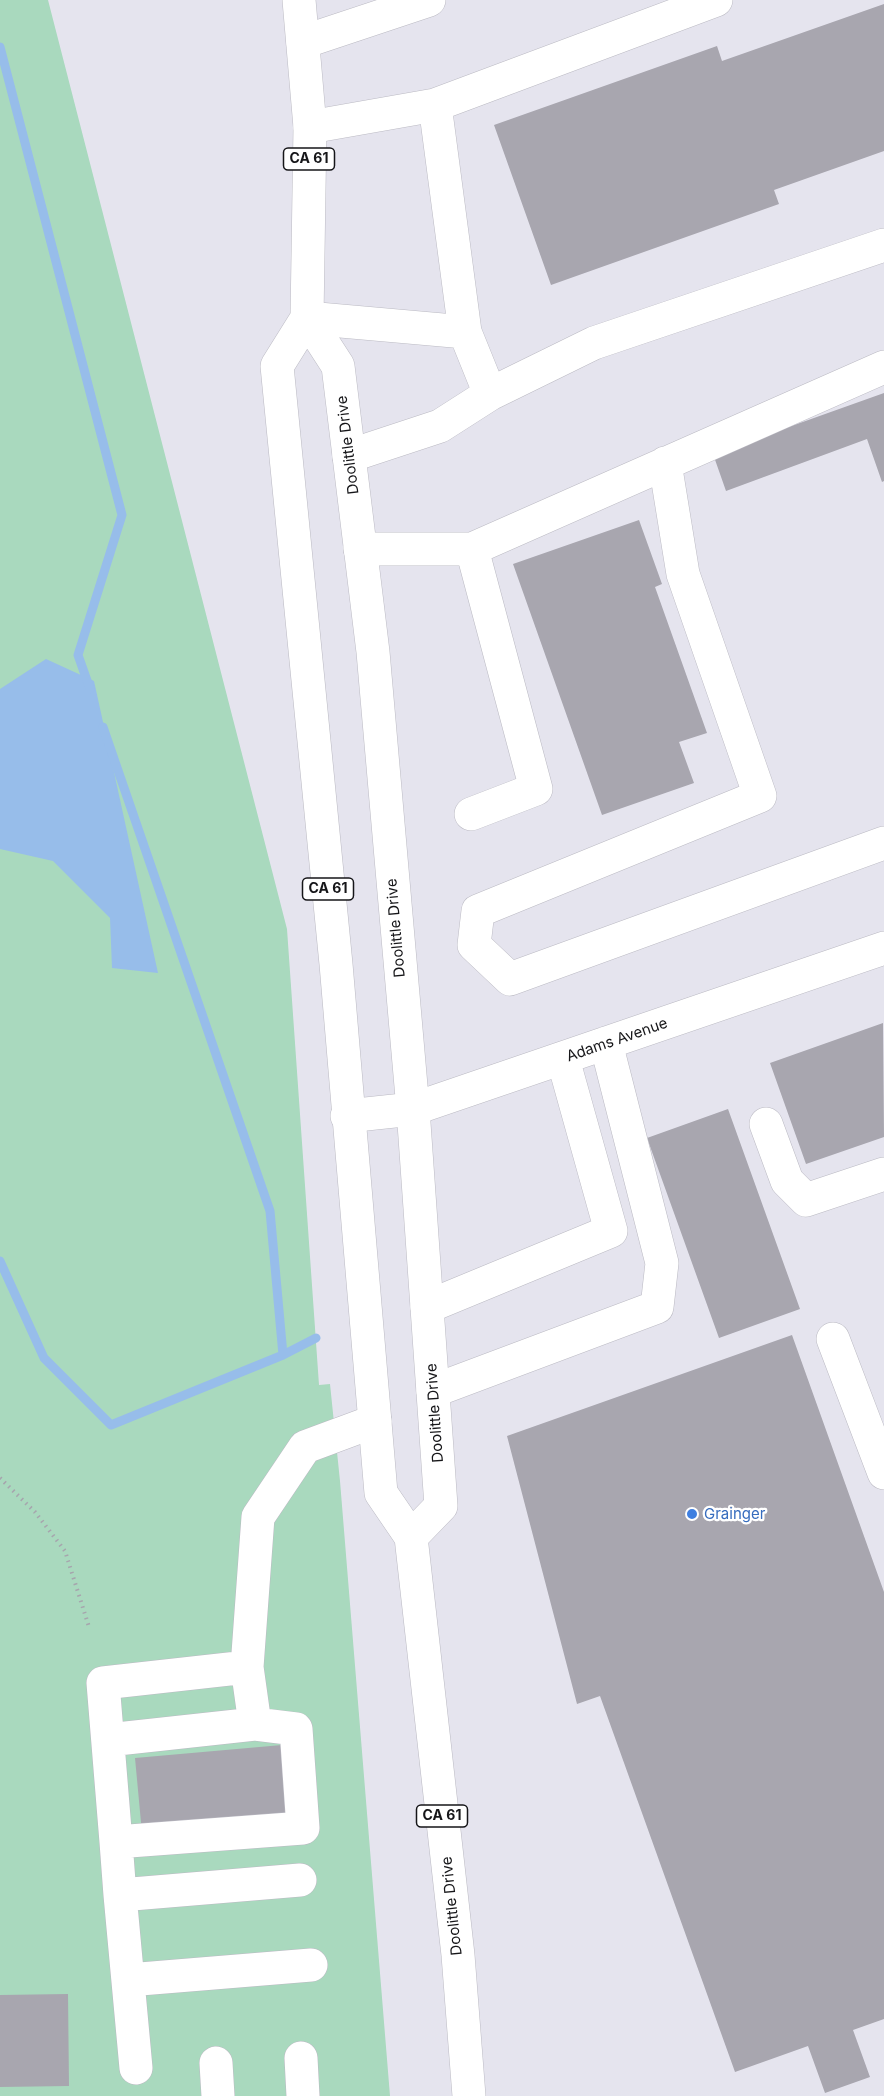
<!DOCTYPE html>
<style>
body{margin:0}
canvas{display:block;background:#e5e4ee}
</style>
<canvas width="884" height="2096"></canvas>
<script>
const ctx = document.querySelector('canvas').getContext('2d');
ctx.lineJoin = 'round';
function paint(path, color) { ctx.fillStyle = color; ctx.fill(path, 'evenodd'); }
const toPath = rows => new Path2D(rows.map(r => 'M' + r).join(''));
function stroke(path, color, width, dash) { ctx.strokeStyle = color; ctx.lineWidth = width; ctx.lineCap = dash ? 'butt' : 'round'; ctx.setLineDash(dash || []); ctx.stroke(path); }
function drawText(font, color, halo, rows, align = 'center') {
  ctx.font = font + ' Inter,sans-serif'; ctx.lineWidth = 4.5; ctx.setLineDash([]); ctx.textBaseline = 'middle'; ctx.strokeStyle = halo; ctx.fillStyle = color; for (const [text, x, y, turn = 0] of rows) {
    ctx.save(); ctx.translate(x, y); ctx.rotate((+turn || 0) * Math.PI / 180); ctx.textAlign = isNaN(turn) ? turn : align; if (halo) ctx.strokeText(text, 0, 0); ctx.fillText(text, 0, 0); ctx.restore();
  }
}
paint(toPath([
 [0,0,48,0,287,929,319,1385,330,1384,340,1481,390,2096,0,2096]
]), '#a9d9be');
paint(toPath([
 [46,659,94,681,158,973,112,968,110,918,53,861,0,849,0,689]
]), '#97bdea');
stroke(toPath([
 [0,47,122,515,78,655,90,689],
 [0,1261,44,1358,111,1425,283,1355,270,1211,103,727],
 [283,1355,316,1338]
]), '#97bdea', 9);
paint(toPath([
 [884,4,884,151,774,190,779,204,551,285,494,125,717,46,722,61],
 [884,393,884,481,882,482,867,439,726,491,713,454],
 [639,520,662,584,655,587,707,733,679,742,694,783,602,815,513,564],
 [883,1023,884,1137,806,1164,770,1063],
 [728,1109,800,1309,719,1338,647,1138],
 [792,1335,884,1592,884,2019,853,2030,870,2077,825,2093,808,2046,735,2072,600,1696,577,1704,507,1436],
 [282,1745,288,1820,142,1833,135,1758],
 [68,1994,69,2086,0,2087,0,1995]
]), '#a8a6af');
const minor = toPath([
 [303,42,429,0],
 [435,105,465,332],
 [310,127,435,105,716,0],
 [307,318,465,332,490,394,594,343,884,245],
 [349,456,440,426,490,394],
 [665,463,683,574,760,796,478,911,474,945,510,979,884,843],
 [360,549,472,549,884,367],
 [471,814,536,789,472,549],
 [347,1116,413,1109,884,948],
 [766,1124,787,1181,806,1200,884,1174],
 [427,1307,611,1231,563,1059],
 [833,1339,884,1473],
 [433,1391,657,1307,662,1263,606,1043],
 [247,1667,258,1517,305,1447,375,1421],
 [108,1740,255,1724,247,1667,103,1683,116,1842,120,1895],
 [116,1842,303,1828,296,1729,255,1724],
 [128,1980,311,1965],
 [301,2058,303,2096],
 [216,2063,218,2096],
 [136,2068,120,1895,300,1880]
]);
const major = toPath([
 [299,0,310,127,307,318,277,366,336,964,381,1493,411,1537,458,1955,469,2096],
 [307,318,338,366,373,652,413,1109,441,1506,411,1537]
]);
stroke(minor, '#bbbac3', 34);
stroke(major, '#bbbac3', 34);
stroke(toPath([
 [0,1478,35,1512,65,1551,89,1627]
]), '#a6a5ad', 4, [1.5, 4.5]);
stroke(minor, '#fff', 33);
stroke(major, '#fff', 33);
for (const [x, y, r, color] of [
 [692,1514,6,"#3f7fe0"]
]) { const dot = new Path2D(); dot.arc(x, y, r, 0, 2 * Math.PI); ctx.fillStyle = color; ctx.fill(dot); stroke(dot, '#fff', 2); }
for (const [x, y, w] of [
 [309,159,51],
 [328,889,51],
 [442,1816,51]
]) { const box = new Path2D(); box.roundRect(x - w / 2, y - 11, w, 22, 4.5); ctx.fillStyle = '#fff'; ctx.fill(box); stroke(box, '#161619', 1.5); }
drawText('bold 14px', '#161619', null, [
 ["CA 61",309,159],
 ["CA 61",328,889],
 ["CA 61",442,1816]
]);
drawText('15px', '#161619', '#fff', [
 ["Doolittle Drive",348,445,-97],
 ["Doolittle Drive",396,928,-95],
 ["Adams Avenue",617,1040,-19],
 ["Doolittle Drive",435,1413,-94],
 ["Doolittle Drive",452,1906,-96]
]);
drawText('15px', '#366cbe', '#fff', [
 ["Grainger",704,1514]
], 'left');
</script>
